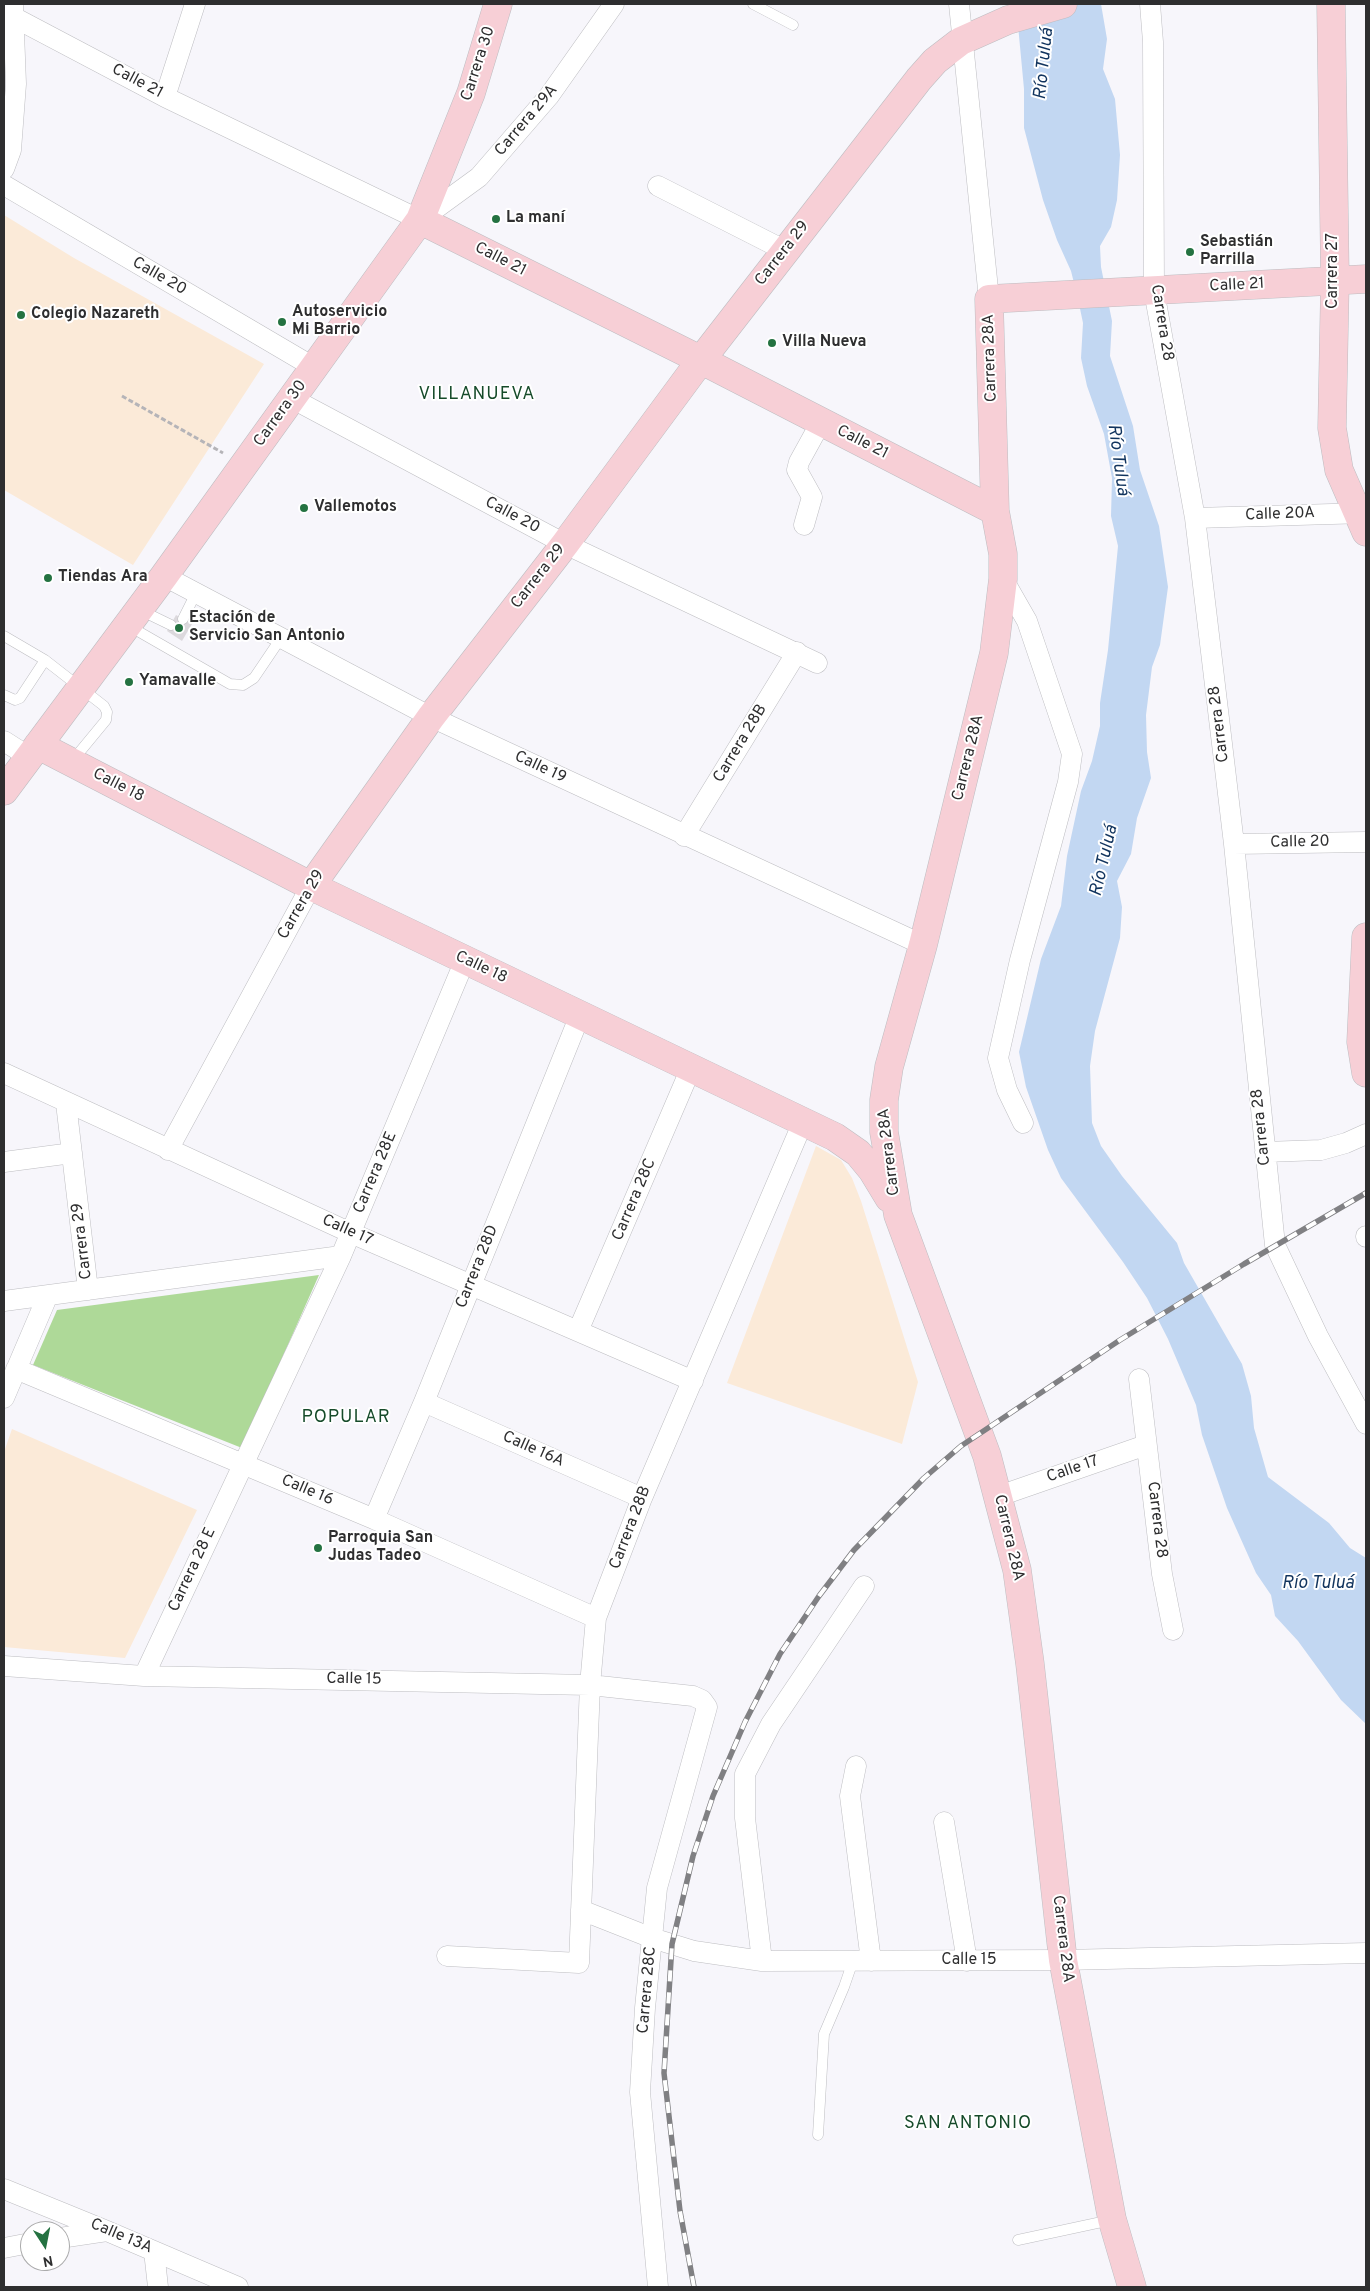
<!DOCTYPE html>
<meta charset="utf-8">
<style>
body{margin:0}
#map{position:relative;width:1370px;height:2291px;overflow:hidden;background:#f7f6fb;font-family:Overpass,sans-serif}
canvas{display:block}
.frame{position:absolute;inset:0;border:5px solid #2e2e2f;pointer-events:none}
.north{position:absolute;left:20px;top:2221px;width:50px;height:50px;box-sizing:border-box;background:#fff;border:1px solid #ababac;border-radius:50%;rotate:169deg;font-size:14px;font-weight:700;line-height:20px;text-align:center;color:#2e2e2f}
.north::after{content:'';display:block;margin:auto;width:18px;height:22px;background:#247241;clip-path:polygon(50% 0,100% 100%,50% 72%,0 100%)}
</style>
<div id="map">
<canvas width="1370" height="2291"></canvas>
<div class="frame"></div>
<div class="north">N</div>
</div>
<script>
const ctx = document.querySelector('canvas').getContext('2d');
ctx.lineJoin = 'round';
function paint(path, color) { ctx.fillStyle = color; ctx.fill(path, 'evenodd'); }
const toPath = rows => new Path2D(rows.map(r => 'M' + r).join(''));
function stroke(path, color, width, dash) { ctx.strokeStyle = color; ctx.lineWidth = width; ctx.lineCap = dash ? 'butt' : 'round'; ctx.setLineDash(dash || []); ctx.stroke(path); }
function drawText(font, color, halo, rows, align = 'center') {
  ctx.font = font + ' Overpass,sans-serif'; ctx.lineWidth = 4; ctx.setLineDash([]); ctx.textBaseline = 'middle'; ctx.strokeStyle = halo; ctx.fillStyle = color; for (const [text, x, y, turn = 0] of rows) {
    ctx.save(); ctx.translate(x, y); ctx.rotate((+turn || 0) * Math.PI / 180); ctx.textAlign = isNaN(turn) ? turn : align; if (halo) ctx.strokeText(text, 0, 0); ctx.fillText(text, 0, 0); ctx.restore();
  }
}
paint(toPath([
 [4,215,74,258,264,364,133,565,4,490],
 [816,1146,841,1160,852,1178,861,1201,918,1382,902,1444,727,1383],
 [12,1429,197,1510,125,1658,4,1647,4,1452]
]), '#fbead8');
paint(toPath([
 [319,1275,242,1448,33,1365,57,1310]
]), '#aed998');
paint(toPath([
 [1016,4,1101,4,1107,39,1103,69,1115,99,1120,155,1117,200,1111,227,1100,246,1101,267,1112,321,1110,356,1133,426,1140,470,1159,526,1168,587,1160,645,1152,667,1146,715,1147,752,1151,778,1137,818,1131,854,1117,881,1122,907,1120,938,1095,1031,1090,1066,1092,1123,1101,1146,1122,1176,1177,1243,1184,1263,1242,1364,1251,1396,1254,1428,1268,1477,1329,1523,1350,1548,1366,1558,1366,1724,1341,1700,1298,1641,1275,1616,1271,1595,1256,1573,1227,1508,1202,1435,1196,1405,1168,1339,1147,1298,1123,1262,1061,1178,1048,1150,1026,1087,1019,1052,1041,959,1061,906,1067,856,1081,791,1092,761,1100,726,1100,703,1108,650,1118,546,1111,516,1112,478,1104,434,1087,386,1081,358,1083,323,1078,299,1071,271,1057,240,1043,200,1024,128,1024,89]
]), '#c2d7f2');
paint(toPath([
 [176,615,192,624,182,641,167,631]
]), '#dcd9dd');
const lane = toPath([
 [753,4,793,25],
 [140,610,171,625],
 [183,619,196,593],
 [129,626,230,684,243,685,254,678,281,638],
 [4,636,45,660,104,706,107,712,106,720,73,760],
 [4,695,15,700,20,698,45,660],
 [818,2135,824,2034,844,1987,853,1961],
 [1018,2240,1111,2220]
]);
const street = toPath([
 [959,4,989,299],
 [1150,4,1153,42,1154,291,1195,518,1234,844,1275,1245,1318,1336,1366,1424],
 [4,12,165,97,420,220,479,177,549,96,614,4],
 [165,97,195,4],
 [4,169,11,150,16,84,13,6],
 [4,185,315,368],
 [658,186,786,251],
 [293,399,565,544,817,663],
 [1195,518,1366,513],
 [804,525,812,497,797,470,799,462,821,422],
 [164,576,431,717,923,945],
 [1003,579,1027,621,1072,754,1068,782,1020,960,998,1058,1007,1090,1023,1123],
 [4,741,29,757],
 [684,836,797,652],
 [1234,844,1366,842],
 [4,1073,351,1233,693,1381],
 [66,1103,88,1290],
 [168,1150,311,886],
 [1265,1152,1321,1150,1346,1143,1366,1134],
 [4,1162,72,1153],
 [1366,1237,1366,1236],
 [4,1301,341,1256],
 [578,1331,691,1068],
 [16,1369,374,1519,596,1618],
 [1139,1379,1162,1574,1173,1630],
 [4,1398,48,1295],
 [424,1402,642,1498],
 [999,1496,1146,1445],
 [374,1519,424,1402,580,1015],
 [4,1666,144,1676,590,1685,693,1696,702,1700,707,1707,657,1888,645,2008,640,2092,658,2287],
 [144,1676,341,1256,465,960],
 [856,1766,850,1796,871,1961],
 [944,1822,967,1961],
 [581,1910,652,1938,694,1951,762,1961,1063,1960,1366,1953],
 [447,1956,579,1963,590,1685,596,1618,642,1498,803,1122],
 [762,1961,745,1818,745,1774,771,1724,864,1586],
 [4,2189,107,2231,238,2287],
 [60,2238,107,2231],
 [4,2248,30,2243],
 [154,2251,158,2287]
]);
const secondary = toPath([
 [1331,4,1335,280,1332,428,1339,470,1366,532],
 [420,220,701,360,995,511],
 [38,745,311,886,835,1137,858,1153,872,1170,889,1198],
 [4,791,164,576,420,220,471,93,498,4],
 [311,886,431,717,565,544,701,360,919,79,935,61,961,41,1008,20,1063,4],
 [1366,937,1361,1042,1366,1073],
 [1132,2287,1112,2219,1063,1960,1030,1664,1017,1570,987,1456,898,1215,884,1132,884,1100,889,1067,923,945,994,653,1003,579,1003,554,995,511,989,299,1366,279]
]);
stroke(lane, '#bdbdc1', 11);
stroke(street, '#bdbdc1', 21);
stroke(secondary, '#bdbdc1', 29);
stroke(toPath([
 [122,396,223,453]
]), '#b5b4b8', 3, [5, 2.5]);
stroke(lane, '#fff', 10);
stroke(street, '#fff', 20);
stroke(secondary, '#f7cfd6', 28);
const rail = toPath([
 [694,2287,680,2211,664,2073,672,1944,693,1856,713,1796,745,1722,780,1654,819,1596,854,1550,924,1478,961,1446,1120,1340,1244,1264,1366,1193]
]);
stroke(rail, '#808083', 5.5);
stroke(rail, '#fff', 4, [11]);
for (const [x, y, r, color] of [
 [496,219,5,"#247241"],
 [1190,252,5,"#247241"],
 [21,315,5,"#247241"],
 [282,322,5,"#247241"],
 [772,343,5,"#247241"],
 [304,508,5,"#247241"],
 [48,578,5,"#247241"],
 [179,628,5,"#247241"],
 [129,682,5,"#247241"],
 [318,1548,5,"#247241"]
]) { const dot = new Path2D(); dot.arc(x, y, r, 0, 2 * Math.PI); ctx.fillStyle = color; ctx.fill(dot); stroke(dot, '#fff', 2); }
drawText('16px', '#2e2e2f', '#fff', [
 ["Carrera 30",479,64,-72],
 ["Calle 21",137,82,28],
 ["Carrera 29A",527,121,-50],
 ["Carrera 29",783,254,-52],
 ["Calle 21",500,260,27],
 ["Carrera 27",1334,271,-90],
 ["Calle 20",159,277,30],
 ["Calle 21",1237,286,-3],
 ["Carrera 28",1161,323,81],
 ["Carrera 28A",991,358,-92],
 ["Carrera 30",281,414,-54],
 ["Calle 21",862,443,27],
 ["Calle 20A",1280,515,-2],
 ["Calle 20",512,516,28],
 ["Carrera 29",539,577,-52],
 ["Carrera 28",1220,724,-97],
 ["Carrera 28B",741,744,-59],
 ["Carrera 28A",969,758,-76],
 ["Calle 19",540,768,25],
 ["Calle 18",118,786,27],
 ["Calle 20",1300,843,-1],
 ["Carrera 29",302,905,-60],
 ["Calle 18",481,968,25],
 ["Carrera 28",1262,1127,-96],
 ["Carrera 28A",890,1152,-97],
 ["Carrera 28E",376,1173,-67],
 ["Carrera 28C",635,1200,-67],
 ["Calle 17",347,1231,24],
 ["Carrera 29",83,1241,-97],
 ["Carrera 28D",478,1267,-68],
 ["Calle 16A",533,1450,24],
 ["Calle 17",1073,1470,-19],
 ["Calle 16",307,1491,23],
 ["Carrera 28",1156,1520,83],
 ["Carrera 28B",631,1528,-69],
 ["Carrera 28A",1008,1538,77],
 ["Carrera 28 E",193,1570,-65],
 ["Calle 15",354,1680,1],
 ["Carrera 28A",1062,1939,83],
 ["Calle 15",969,1961],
 ["Carrera 28C",648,1990,-85],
 ["Calle 13A",121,2237,23]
]);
drawText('bold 16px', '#2e2e2f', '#fff', [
 ["La maní",506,219],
 ["Sebastián",1200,243],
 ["Parrilla",1200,261],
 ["Autoservicio",292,313],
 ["Mi Barrio",292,331],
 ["Colegio Nazareth",31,315],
 ["Villa Nueva",782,343],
 ["Vallemotos",314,508],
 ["Tiendas Ara",58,578],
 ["Estación de",189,619],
 ["Servicio San Antonio",189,637],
 ["Yamavalle",139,682],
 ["Parroquia San",328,1539],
 ["Judas Tadeo",328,1557]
], 'left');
drawText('italic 18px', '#11345e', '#fff', [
 ["Río Tuluá",1045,64,-84],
 ["Río Tuluá",1117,460,82],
 ["Río Tuluá",1105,861,-77],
 ["Río Tuluá",1318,1584]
]);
ctx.letterSpacing = '1px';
drawText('18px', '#164b2a', '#fff', [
 ["VILLANUEVA",477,395],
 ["POPULAR",346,1418],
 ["SAN ANTONIO",968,2124]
]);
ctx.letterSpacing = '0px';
</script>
